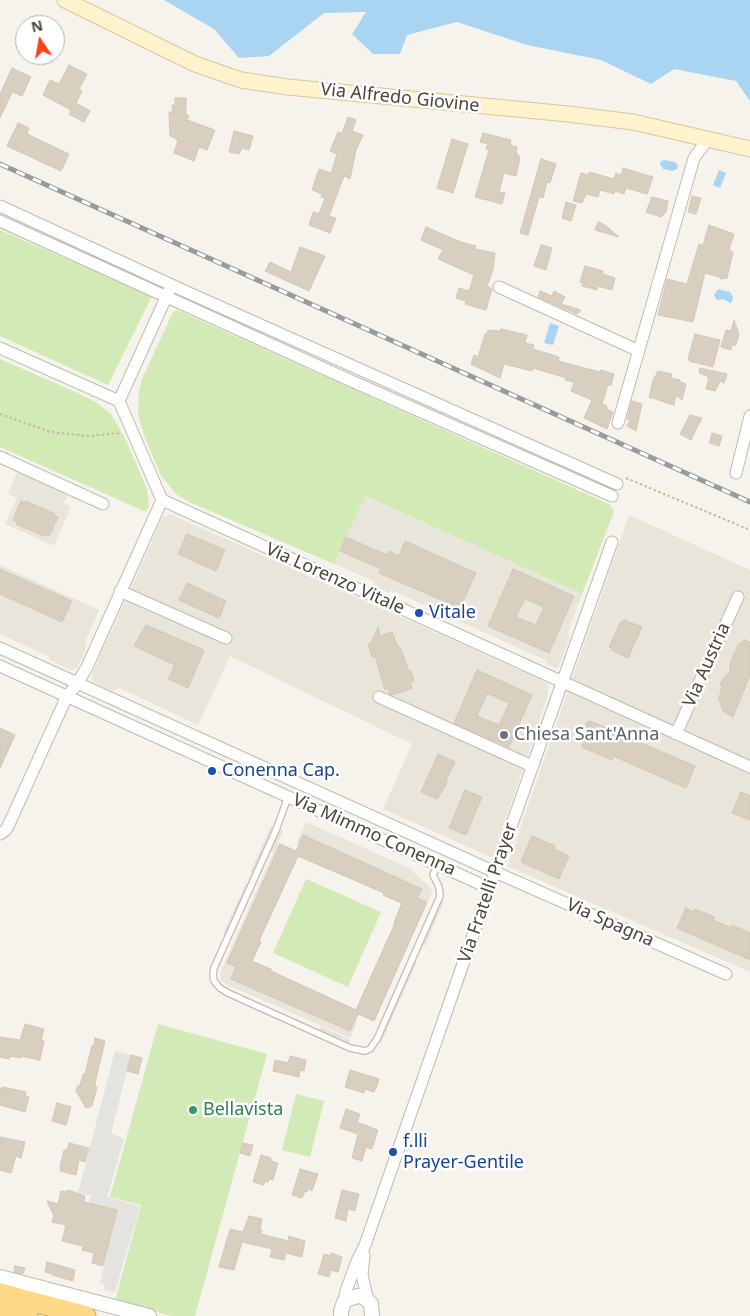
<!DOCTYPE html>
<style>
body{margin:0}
#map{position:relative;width:750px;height:1316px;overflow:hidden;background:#f6f3ec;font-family:"Noto Sans",sans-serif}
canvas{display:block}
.north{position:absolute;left:15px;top:15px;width:50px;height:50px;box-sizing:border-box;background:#fff;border:1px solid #b7b4b0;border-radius:50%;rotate:348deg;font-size:14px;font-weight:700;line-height:20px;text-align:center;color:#4b4439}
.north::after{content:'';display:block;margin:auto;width:18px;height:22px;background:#fc3f1d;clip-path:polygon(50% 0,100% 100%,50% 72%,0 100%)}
</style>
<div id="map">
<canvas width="750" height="1316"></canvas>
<div class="north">N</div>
</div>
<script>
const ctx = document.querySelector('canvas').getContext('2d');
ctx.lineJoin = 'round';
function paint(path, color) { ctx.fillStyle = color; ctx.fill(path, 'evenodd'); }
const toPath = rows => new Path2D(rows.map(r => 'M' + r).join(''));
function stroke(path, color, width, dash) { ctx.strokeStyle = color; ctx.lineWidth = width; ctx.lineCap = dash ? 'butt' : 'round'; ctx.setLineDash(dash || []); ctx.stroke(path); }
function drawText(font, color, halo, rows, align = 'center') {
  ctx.font = font + ' "Noto Sans",sans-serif'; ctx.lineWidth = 5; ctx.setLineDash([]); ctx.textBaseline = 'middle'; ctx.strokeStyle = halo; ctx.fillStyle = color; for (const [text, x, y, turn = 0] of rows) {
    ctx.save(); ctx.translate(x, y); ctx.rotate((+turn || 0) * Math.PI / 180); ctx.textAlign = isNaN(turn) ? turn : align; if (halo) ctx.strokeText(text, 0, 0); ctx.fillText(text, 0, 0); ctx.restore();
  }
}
paint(toPath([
 [17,472,67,495,64,503,71,507,54,546,5,524,17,498,8,494],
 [364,496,582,594,568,632,570,637,559,666,556,668,547,664,545,660,391,590,389,593,373,585,374,581,334,564],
 [170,514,544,681,548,686,548,694,493,858,383,809,412,744,230,656,198,725,120,688,114,691,93,682,92,674,163,517],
 [629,515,750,570,750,972,507,866],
 [0,565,99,610,85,642,87,646,77,668,71,670,50,660,48,656,0,634],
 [306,822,409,868,430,887,432,892,374,1021,395,924,394,923,401,906,403,906,401,901,400,903,383,895,384,893,304,858,297,842],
 [278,842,290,848,296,860,259,941,261,942,253,959,251,959,250,962,253,963,254,962,271,969,271,971,352,1008,357,1023,350,1038,227,985,221,980,220,973]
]), '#eae5da');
paint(toPath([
 [0,230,152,296,108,385,0,336],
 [177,310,611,505,614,512,582,594,365,496,334,564,189,502,176,494,160,474,144,435,138,414,139,391,142,379,173,312],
 [0,359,80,394,97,403,110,413,124,436,147,489,149,506,146,512,0,447],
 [306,879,381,912,348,987,273,953],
 [158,1024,267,1054,195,1316,172,1316,115,1301,141,1205,110,1197],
 [296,1094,324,1101,310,1157,282,1150]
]), '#d2eab5');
paint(toPath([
 [271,826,274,827,253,873,250,872],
 [280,829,283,831,273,853,270,851],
 [246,883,248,884,225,936,223,934],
 [441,900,444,901,425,946,422,945],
 [415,960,417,962,381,1043,379,1042],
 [321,1026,350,1040,349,1043,319,1030],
 [115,1051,131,1055,111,1133,124,1139,107,1197,140,1206,115,1292,104,1290,105,1285,100,1284,116,1211,89,1203,91,1195,78,1193]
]), '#e5e3e0');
paint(toPath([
 [164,0,750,0,750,101,736,81,674,69,651,84,601,60,527,45,457,22,407,35,400,54,373,54,352,34,366,12,324,13,269,56,239,58,214,29],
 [665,160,675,162,678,165,677,169,673,171,663,169,660,164,661,161],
 [719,170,726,173,720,188,713,185],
 [718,289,730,292,733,297,732,302,730,303,723,299,717,300,714,295],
 [550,323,559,326,553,345,544,343]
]), '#a9d4f2');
const building = toPath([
 [69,65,87,74,79,89,82,91,76,103,90,111,84,122,69,114,71,110,43,95,50,80,59,84,69,65],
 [12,68,31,77,22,96,12,92,0,118,0,94,12,68],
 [175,98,186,98,186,114,189,116,187,120,215,130,207,150,199,147,194,161,174,153,178,140,170,136,169,112,173,112,172,105,175,105,175,98],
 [348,117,356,120,352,131,363,135,356,150,350,179,344,176,329,216,336,218,330,233,309,225,313,212,319,214,325,198,321,197,322,194,312,190,319,169,331,173,337,154,330,151,338,132,342,133,348,117],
 [18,123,29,128,27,134,69,154,61,171,7,146,18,123],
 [234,131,253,136,249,150,242,148,239,154,229,152,234,131],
 [483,133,511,140,510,145,517,147,516,152,520,158,516,176,504,173,499,192,505,193,502,204,475,197,489,150,486,149,488,144,480,142,483,133],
 [452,139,468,144,453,193,437,188,452,139],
 [541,159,556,164,550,183,547,182,543,198,539,197,528,235,520,233,541,159],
 [623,168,653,177,647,194,626,188,624,194,615,191,614,194,600,190,598,197,586,194,582,203,573,201,581,173,589,175,589,172,614,179,616,173,621,175,623,168],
 [692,196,701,198,696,214,688,212,692,196],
 [652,197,668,201,666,212,661,217,646,212,652,197],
 [566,202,576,205,571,221,562,218,566,202],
 [598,222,605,225,619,237,595,230,598,222],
 [709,225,734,234,729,250,733,252,727,278,721,279,719,277,705,273,693,322,658,315,667,279,687,284,699,244,703,245,709,225],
 [426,227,461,242,476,246,475,249,495,253,493,270,487,286,492,289,486,310,465,304,466,301,456,298,459,288,469,291,474,275,438,259,443,250,421,240,426,227],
 [541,245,552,248,546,270,534,266,541,245],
 [300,247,325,256,309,291,265,271,270,262,291,272,300,247],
 [585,266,603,271,602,274,615,278,612,290,598,286,597,290,582,286,583,283,580,282,585,266],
 [540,291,552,296,554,291,565,297,561,304,581,310,577,314,538,297,540,291],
 [734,320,739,334,736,345,732,345,731,350,721,347,726,330,731,331,734,320],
 [501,329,527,335,525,343,534,345,533,349,559,357,558,361,600,372,601,370,614,374,611,385,608,385,602,404,607,406,606,409,613,412,607,429,584,418,592,400,571,391,574,382,565,380,566,378,533,368,532,371,504,364,500,378,471,364,474,355,478,357,485,334,487,334,488,330,500,331,501,329],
 [695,334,720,340,713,367,689,361,690,360,688,359,695,334],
 [700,368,727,374,724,383,720,381,715,391,706,389,709,377,699,373,700,368],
 [658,371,672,374,671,378,680,380,680,382,686,384,682,400,676,395,674,405,649,397,654,377,655,377,658,371],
 [632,401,642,404,636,431,627,426,630,420,627,419,632,401],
 [690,415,702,418,691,440,680,434,690,415],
 [712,433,722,436,719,446,709,443,712,433],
 [21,501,25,503,26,501,55,514,55,516,58,517,49,536,45,534,44,536,16,524,17,522,13,520,21,501],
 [187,534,225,550,216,571,178,554,187,534],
 [346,537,387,555,389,551,399,556,405,541,476,573,460,608,379,573,381,569,340,551,346,537],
 [0,569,72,601,62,622,0,594,0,569],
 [513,569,574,596,549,653,488,626,513,569],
 [525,599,544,607,536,625,516,617,525,599],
 [187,583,226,601,219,618,179,600,187,583],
 [624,620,642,627,628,658,611,650,612,648,609,647,621,621,623,622,624,620],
 [146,625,204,650,188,688,168,679,175,665,134,646,146,625],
 [378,628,380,636,392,632,398,648,400,647,409,672,411,671,414,681,410,682,412,688,392,695,390,694,388,688,385,690,375,656,372,657,368,644,371,643,378,628],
 [745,640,750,643,750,675,733,717,723,711,719,699,722,686,720,685,724,677,730,672,730,664,738,645,745,640],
 [477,670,532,695,509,747,454,723,477,670],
 [487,693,509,703,499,725,477,716,487,693],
 [590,721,695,766,686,788,613,756,612,760,582,747,583,743,578,741,587,722,589,723,590,721],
 [0,728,15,735,0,768,0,728],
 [438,754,455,762,446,781,447,783,437,799,421,792,438,754],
 [465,790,482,797,466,835,449,828,465,790],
 [741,792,750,796,750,820,732,813,741,792],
 [303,835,422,889,417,898,427,902,374,1021,358,1014,350,1031,231,979,236,967,227,963,280,844,296,851,303,835],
 [298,856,384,893,383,895,402,903,394,923,395,923,356,1010,271,971,271,969,252,961,261,942,259,941,298,856],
 [532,836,555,846,554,849,569,856,559,879,521,862,532,836],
 [686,908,694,912,695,909,715,917,713,920,731,928,732,925,750,933,750,960,677,928,686,908],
 [25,1024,44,1029,41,1041,44,1041,40,1060,21,1056,21,1058,10,1056,9,1059,0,1057,0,1037,20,1040,25,1024],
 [95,1038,105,1041,95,1083,95,1086,97,1087,92,1106,86,1108,76,1091,78,1085,80,1086,83,1074,85,1074,92,1045,94,1046,95,1038],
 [131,1055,142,1058,138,1074,127,1071,131,1055],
 [290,1056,306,1060,304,1071,300,1070,299,1077,273,1071,275,1060,288,1063,290,1056],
 [350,1070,379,1079,376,1089,375,1089,374,1092,365,1089,364,1093,345,1087,350,1070],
 [3,1087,26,1092,25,1096,29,1097,25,1112,0,1105,0,1088,2,1089,3,1087],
 [57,1103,71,1107,66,1125,52,1121,57,1103],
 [346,1109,360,1114,357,1122,378,1130,372,1149,366,1147,362,1161,352,1158,358,1134,340,1128,346,1109],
 [0,1137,25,1142,21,1158,16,1156,11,1173,0,1170,0,1137],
 [69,1143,89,1148,85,1162,79,1160,76,1175,60,1171,61,1167,60,1167,64,1150,67,1150,69,1143],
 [243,1143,253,1145,250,1156,240,1153,243,1143],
 [261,1155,271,1158,271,1161,278,1163,273,1180,269,1179,268,1182,265,1181,264,1185,253,1182,261,1155],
 [300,1169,318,1174,312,1191,308,1189,307,1192,305,1191,302,1198,292,1195,300,1169],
 [68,1190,85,1196,84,1202,117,1210,103,1266,92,1263,94,1253,82,1250,83,1246,62,1241,66,1225,52,1222,54,1216,47,1201,58,1204,61,1191,67,1192,68,1190],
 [342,1190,359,1194,355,1211,348,1209,346,1221,335,1218,342,1190],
 [249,1216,262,1219,260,1230,262,1230,261,1234,288,1241,289,1236,305,1241,302,1257,286,1253,284,1260,270,1257,272,1249,242,1242,234,1270,219,1267,230,1229,243,1232,249,1216],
 [331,1253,342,1257,338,1272,331,1270,329,1277,318,1274,324,1254,331,1256,331,1253],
 [47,1262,75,1270,73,1281,52,1275,52,1274,45,1272,47,1262],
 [15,1266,25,1268,23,1274,14,1272,15,1266]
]);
paint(building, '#d8cfc1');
stroke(building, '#d3c7b4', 1);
const service = toPath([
 [288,797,276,830,214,968,213,974,214,981,220,988,228,993,350,1048,365,1051,370,1049,377,1039,440,896,439,887,433,875,438,864]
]);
const minor = toPath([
 [0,206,189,293,617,484],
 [0,221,347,379,612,496],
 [499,287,639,351],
 [0,348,119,401],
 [618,423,694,158,708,139],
 [0,457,103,504],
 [736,473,750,416],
 [162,500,750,767],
 [120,591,226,638],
 [0,648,495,872,726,974],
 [0,666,489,888],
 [379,697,532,766],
 [676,734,738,597],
 [0,834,6,830,10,822,67,696,77,684,87,667,162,500,119,401,169,291],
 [364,1255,362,1275,368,1301],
 [344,1302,346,1291,357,1261,365,1245,495,872,612,542]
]);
const tertiary = toPath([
 [0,1277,149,1316],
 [341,1316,341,1311,344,1302,348,1299,358,1296,364,1297,371,1304,372,1316]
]);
const secondary = toPath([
 [65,0,195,64,241,80,288,87,568,114,633,122,750,149]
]);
const trunk = toPath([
 [0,1293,86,1316],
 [0,1309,28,1316]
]);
stroke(service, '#c2bbae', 8);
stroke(minor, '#c2bbae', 13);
stroke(tertiary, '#c2bbae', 16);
stroke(secondary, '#d6c79b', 17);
stroke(trunk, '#e0a43c', 21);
stroke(toPath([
 [0,414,51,432,88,436,121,433],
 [626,478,750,530]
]), '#c4b79f', 2, [2.5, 2.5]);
stroke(service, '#fff', 5.5);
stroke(minor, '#fff', 11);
stroke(tertiary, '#fff', 14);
stroke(secondary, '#fff3cd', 15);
stroke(trunk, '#ffd985', 19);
const rail = toPath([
 [0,164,750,502]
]);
stroke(rail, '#9a9a9a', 5);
stroke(rail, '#fff', 3, [9]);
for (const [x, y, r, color] of [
 [419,613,5,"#1a4fb4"],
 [504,735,5,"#6b7280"],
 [212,771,5,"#1a4fb4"],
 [193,1110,5,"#2e9e5b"],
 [393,1152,5,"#1a4fb4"]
]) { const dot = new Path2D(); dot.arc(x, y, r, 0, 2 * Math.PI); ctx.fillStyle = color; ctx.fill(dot); stroke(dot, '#fff', 2); }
drawText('18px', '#4b4439', '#fff', [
 ["Via Alfredo Giovine",400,98,6],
 ["Via Lorenzo Vitale",335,579,24],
 ["Via Austria",707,665,-66],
 ["Via Mimmo Conenna",374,835,24],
 ["Via Fratelli Prayer",488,893,-71],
 ["Via Spagna",610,923,24]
]);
drawText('18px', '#164399', '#fff', [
 ["Vitale",429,613],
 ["Conenna Cap.",222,771],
 ["f.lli",403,1142],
 ["Prayer-Gentile",403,1163]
], 'left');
drawText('18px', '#5b616d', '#fff', [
 ["Chiesa Sant'Anna",514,735]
], 'left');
drawText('18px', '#27864d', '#fff', [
 ["Bellavista",203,1110]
], 'left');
</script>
